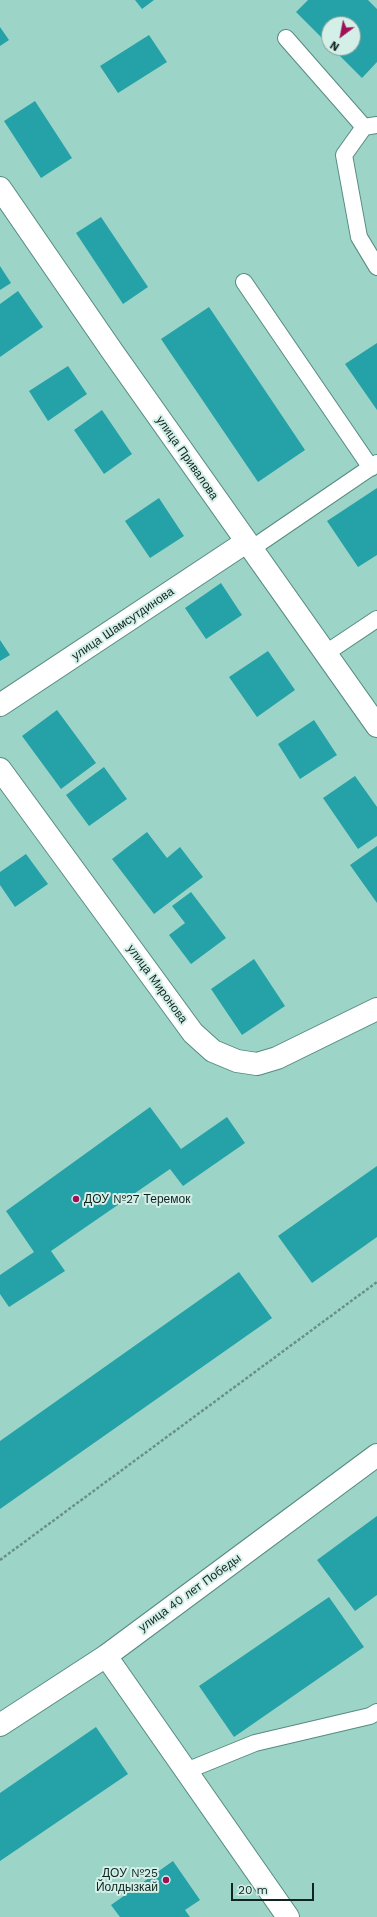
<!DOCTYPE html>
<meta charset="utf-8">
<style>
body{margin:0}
#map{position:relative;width:377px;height:1917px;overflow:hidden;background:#9dd4c8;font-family:"Work Sans",sans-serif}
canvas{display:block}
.north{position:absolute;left:321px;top:16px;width:40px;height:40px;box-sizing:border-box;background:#d4efe8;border:1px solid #859e98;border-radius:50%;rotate:212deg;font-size:11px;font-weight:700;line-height:16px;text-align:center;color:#0f2520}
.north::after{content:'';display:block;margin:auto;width:14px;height:18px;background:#a11057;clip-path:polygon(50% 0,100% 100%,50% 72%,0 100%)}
.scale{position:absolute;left:231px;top:1883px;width:83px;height:18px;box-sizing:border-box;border:2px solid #0f2520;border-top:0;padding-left:5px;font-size:12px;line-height:14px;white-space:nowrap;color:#0f2520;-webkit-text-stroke:3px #d4efe8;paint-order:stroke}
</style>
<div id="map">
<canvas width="377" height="1917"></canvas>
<div class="north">N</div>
<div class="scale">20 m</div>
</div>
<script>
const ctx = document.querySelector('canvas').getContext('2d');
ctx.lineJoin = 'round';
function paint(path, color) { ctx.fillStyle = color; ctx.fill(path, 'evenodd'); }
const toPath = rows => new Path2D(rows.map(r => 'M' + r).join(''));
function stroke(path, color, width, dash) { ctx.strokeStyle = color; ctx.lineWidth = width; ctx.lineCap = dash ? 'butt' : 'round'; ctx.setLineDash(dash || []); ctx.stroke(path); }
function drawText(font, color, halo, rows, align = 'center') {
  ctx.font = font + ' "Work Sans",sans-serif'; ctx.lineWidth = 4; ctx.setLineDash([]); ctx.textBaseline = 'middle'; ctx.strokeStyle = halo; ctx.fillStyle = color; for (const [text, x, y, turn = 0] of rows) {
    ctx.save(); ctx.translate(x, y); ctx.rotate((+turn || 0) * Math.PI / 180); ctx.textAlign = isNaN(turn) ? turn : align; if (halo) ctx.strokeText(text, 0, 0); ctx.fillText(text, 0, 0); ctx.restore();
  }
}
paint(toPath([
 [135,0,154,0,142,9],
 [308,0,368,0,377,9,377,62,362,78,332,48,353,48,353,24,329,24,329,45,296,12],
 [0,27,9,40,0,46],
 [149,35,167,62,118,93,100,66],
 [35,101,72,158,41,178,4,121],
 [101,217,148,287,123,304,76,233],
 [0,266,11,283,0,290],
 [18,291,43,327,0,357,0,304],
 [209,307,305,450,258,482,161,339],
 [377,343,377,410,345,364],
 [68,366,87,394,48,421,29,391],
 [102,410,132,454,104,474,74,430],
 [377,488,377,555,358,567,327,521],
 [159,498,184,536,150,558,125,521],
 [221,583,242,615,206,639,185,608],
 [0,640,10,655,0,661],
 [268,651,295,690,257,717,229,677],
 [57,710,96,763,61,789,22,736],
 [314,720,337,755,300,779,278,744],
 [104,767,127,799,89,826,66,795],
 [355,776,377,807,377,836,358,849,323,798],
 [147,832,167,858,180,847,203,877,154,914,112,859],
 [377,846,377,903,350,865],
 [26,854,48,884,15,907,0,885,0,872],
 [191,892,226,938,191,964,169,935,185,923,172,906],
 [254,959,285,1006,242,1035,211,989],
 [150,1107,181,1149,227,1117,245,1143,183,1186,170,1169,51,1251,65,1271,9,1307,0,1294,0,1275,34,1252,6,1211],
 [377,1166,377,1237,312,1283,278,1236],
 [239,1272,272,1318,0,1509,0,1441],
 [377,1516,377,1595,355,1611,317,1560],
 [329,1597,364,1647,234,1737,199,1686],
 [96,1727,128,1774,0,1861,0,1793],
 [173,1861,200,1900,185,1910,190,1917,120,1917,111,1905]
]), '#24a2a7');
const service = toPath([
 [286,38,364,127,377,125],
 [364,127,344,155,359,237,377,267],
 [244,282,371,468],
 [251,549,377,463],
 [326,653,377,619],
 [186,1771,255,1743,370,1716,377,1712]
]);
const minor = toPath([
 [0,188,112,351,377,726],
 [0,705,246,542],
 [0,769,193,1033,213,1051,237,1061,257,1064,277,1058,377,1009],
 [106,1656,288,1917]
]);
const tertiary = toPath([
 [0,1725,106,1656,377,1455]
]);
stroke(service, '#568b80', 18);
stroke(minor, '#568b80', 24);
stroke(tertiary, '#568b80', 24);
stroke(toPath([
 [0,1560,377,1282]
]), '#679188', 2.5, [3, 2]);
stroke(service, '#fff', 16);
stroke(minor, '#fff', 22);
stroke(tertiary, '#fff', 22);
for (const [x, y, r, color] of [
 [76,1199,4,"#a11057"],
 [166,1880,4,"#a11057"]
]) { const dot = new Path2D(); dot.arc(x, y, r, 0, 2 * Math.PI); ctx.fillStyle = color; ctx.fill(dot); stroke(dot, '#d4efe8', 1.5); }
drawText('12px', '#0f2520', '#d4efe8', [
 ["улица Привалова",187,458,55],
 ["улица Шамсутдинова",123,624,-34],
 ["улица Миронова",157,984,54],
 ["улица 40 лет Победы",190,1593,-36]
]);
drawText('12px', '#0f2520', '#d4efe8', [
 ["ДОУ №27 Теремок",84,1199],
 ["ДОУ №25",158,1873,"right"],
 ["Йолдызкай",158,1887,"right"]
], 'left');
</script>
